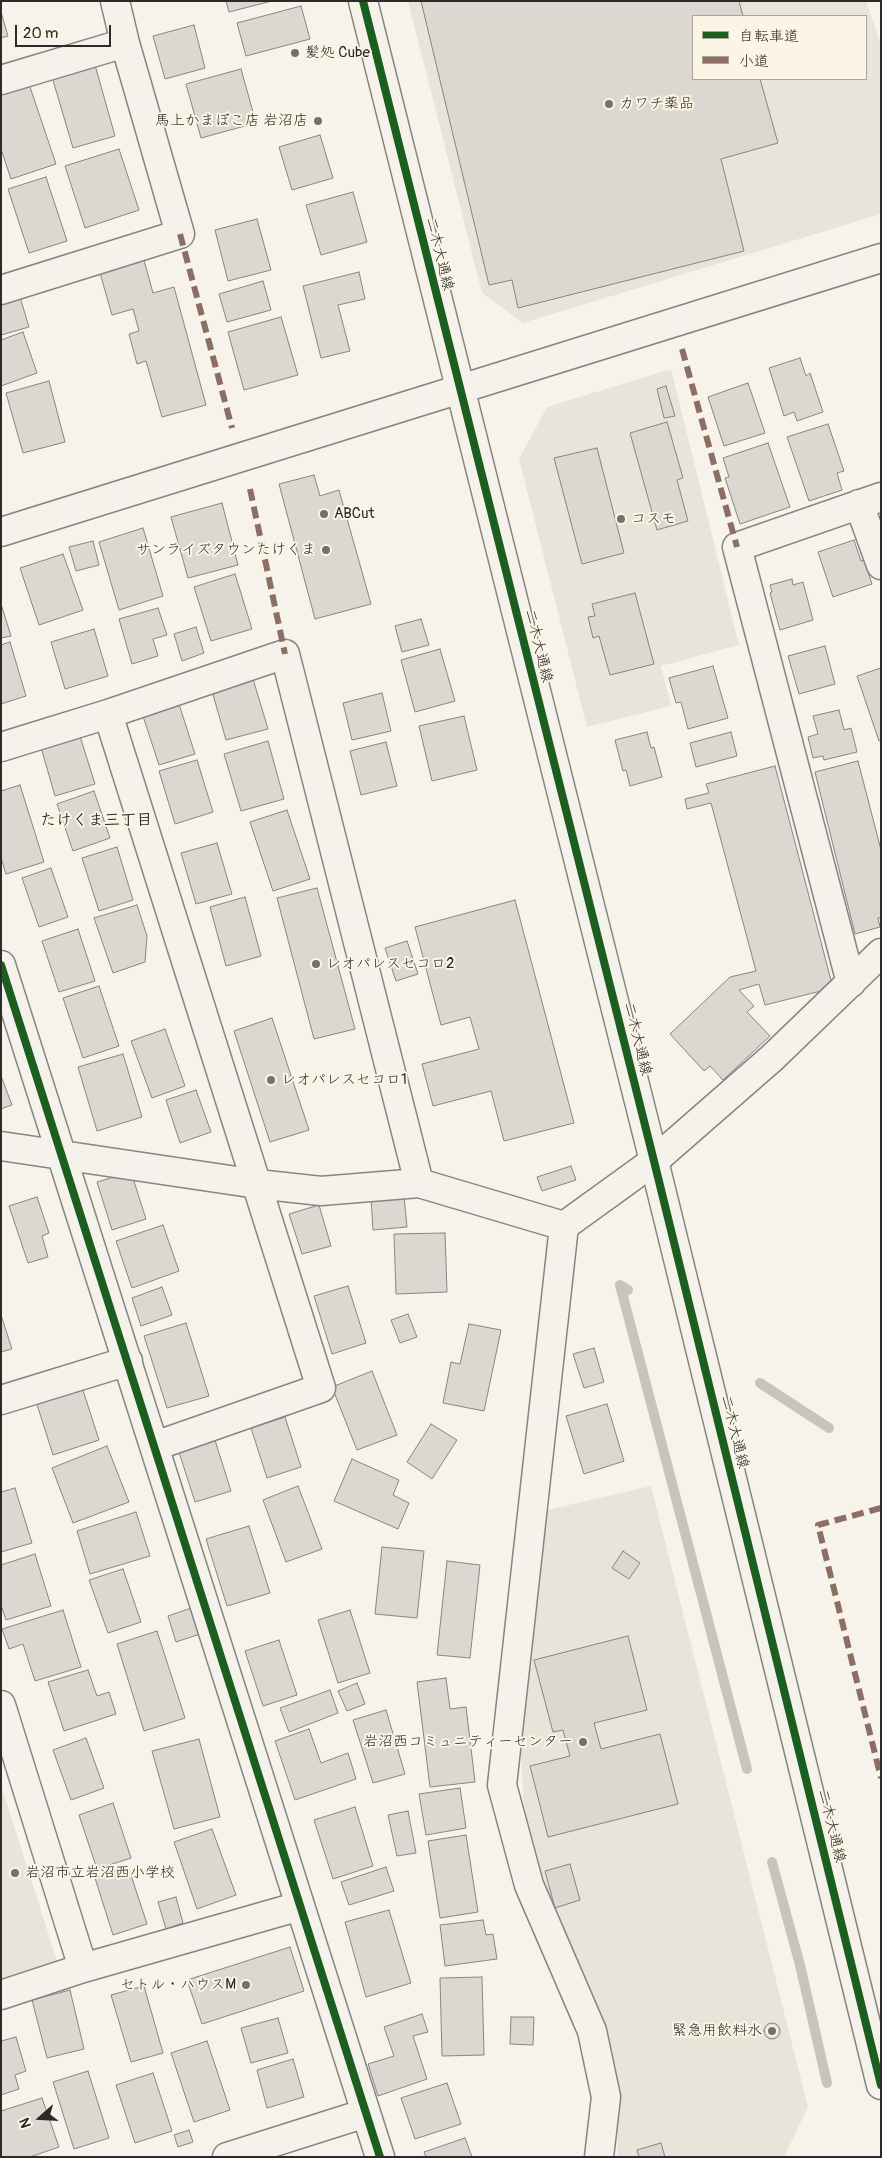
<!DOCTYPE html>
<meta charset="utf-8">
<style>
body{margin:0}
#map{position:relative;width:882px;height:2158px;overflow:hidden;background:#f7f3ea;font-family:Pangolin,"Klee One",sans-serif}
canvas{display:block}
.frame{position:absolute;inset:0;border:2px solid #2b2b2b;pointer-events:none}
.legend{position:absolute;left:692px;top:15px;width:175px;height:65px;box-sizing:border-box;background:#fcf5e5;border:1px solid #a8a49b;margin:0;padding:6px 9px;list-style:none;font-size:15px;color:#2b2b2b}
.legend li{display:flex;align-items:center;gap:10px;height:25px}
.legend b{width:25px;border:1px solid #a8a49b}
.north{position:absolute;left:15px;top:2093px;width:50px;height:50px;-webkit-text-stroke:4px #fcf5e5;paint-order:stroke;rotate:251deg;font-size:14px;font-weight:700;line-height:20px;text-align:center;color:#2b2b2b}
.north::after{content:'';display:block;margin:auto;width:18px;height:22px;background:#2b2b2b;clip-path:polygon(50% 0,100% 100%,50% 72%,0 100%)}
.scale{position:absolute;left:15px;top:25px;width:96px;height:22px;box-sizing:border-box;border:2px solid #2b2b2b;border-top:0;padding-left:6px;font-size:15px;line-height:18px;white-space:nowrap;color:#2b2b2b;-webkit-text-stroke:4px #fcf5e5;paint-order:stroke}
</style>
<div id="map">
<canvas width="882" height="2158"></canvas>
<div class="frame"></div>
<ul class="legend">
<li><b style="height:6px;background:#1b5e20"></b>自転車道</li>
<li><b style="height:6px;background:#8d6e63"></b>小道</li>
</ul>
<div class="north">N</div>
<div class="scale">20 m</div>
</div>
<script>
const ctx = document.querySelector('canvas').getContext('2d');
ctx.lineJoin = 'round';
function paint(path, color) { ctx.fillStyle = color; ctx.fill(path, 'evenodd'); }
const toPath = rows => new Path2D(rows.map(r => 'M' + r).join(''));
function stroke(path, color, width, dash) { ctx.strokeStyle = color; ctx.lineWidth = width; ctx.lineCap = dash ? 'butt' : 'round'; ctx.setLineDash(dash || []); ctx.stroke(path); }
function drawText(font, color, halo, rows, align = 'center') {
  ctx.font = font + ' Pangolin,"Klee One",sans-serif'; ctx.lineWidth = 4; ctx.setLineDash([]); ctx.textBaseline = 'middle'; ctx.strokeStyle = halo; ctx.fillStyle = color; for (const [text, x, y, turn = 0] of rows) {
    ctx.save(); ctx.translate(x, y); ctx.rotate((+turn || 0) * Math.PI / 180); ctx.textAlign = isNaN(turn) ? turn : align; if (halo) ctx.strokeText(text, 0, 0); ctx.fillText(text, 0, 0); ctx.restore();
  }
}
paint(toPath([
 [408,1,866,1,881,44,881,214,523,323,482,293],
 [693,16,866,16,866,79,693,79],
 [671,369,739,645,661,666,671,706,587,727,519,459,547,407],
 [651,1486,808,2107,784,2157,617,2157,618,2107,606,2029,543,1891,524,1805,520,1739,543,1511],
 [1,1785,57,1961,1,1979]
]), '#e9e4d9');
stroke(toPath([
 [628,1290,620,1285,747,1769],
 [760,1383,829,1428],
 [772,1862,800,1965,827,2083]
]), '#c8c4ba', 10);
const building = toPath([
 [226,1,272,1,229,12,226,1],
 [421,1,739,1,743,16,693,16,693,79,760,79,778,143,721,159,744,251,518,308,512,280,489,285,421,1],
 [301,6,310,39,246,56,237,23,301,6],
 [1,12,8,36,1,38,1,12],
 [194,25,205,68,165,79,153,36,194,25],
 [95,65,115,136,73,148,52,77,95,65],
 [241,69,256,123,201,138,186,84,241,69],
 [29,84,56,164,11,179,1,149,1,94,29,84],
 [320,135,333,178,292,190,279,147,320,135],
 [119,149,139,210,85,228,65,166,119,149],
 [46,177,67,241,29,253,8,189,46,177],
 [353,192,367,242,321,255,306,205,353,192],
 [257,219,271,270,228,281,215,230,257,219],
 [144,260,153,293,174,287,206,405,162,417,146,361,137,364,129,334,139,331,133,309,112,315,100,273,144,260],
 [359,272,365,299,338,305,350,351,321,358,303,286,359,272],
 [263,281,271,310,227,322,219,294,263,281],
 [20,297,29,327,1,335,1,302,20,297],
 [281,317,298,375,244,390,228,332,281,317],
 [23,332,37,373,1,386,1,340,23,332],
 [800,358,806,376,810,373,823,412,797,421,794,412,784,416,769,368,800,358],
 [49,381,65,442,23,453,6,393,49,381],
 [748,383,765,433,724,446,708,397,748,383],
 [666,386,675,416,664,418,657,389,666,386],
 [667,422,683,478,677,480,688,521,657,530,630,433,667,422],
 [828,424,844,471,837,473,842,490,809,501,787,437,828,424],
 [768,443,790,507,740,524,725,478,729,477,723,458,768,443],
 [597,448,624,553,582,564,554,458,597,448],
 [314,475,320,496,339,490,371,604,315,619,279,484,314,475],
 [222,503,238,565,188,578,171,517,222,503],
 [143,528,163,596,119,610,99,542,143,528],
 [854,540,861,561,864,560,872,584,833,597,818,552,854,540],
 [93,541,99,565,76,571,69,547,93,541],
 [63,554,83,610,39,625,20,568,63,554],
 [235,574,252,629,211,641,194,587,235,574],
 [792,579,793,585,803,582,813,620,780,630,770,593,772,592,770,585,792,579],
 [635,593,654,664,610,675,599,636,593,638,588,617,595,616,592,604,635,593],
 [1,604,11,636,1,638,1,604],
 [158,608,167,635,153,639,158,656,132,664,119,619,158,608],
 [421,619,429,645,402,652,395,626,421,619],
 [196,627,204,653,182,661,174,634,196,627],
 [94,629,108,676,65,689,51,642,94,629],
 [10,642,26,696,1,704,1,645,10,642],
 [825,646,835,684,799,694,788,656,825,646],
 [440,649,455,701,415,712,401,660,440,649],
 [713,666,728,718,688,729,681,702,676,703,669,678,713,666],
 [881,668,881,741,879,741,857,676,881,668],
 [253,679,268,729,226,740,212,691,253,679],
 [382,693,391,731,352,740,343,703,382,693],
 [178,701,195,754,159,765,142,713,178,701],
 [839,710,844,730,851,728,857,752,824,760,823,756,813,758,808,737,818,734,813,716,839,710],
 [464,716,477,770,432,781,419,726,464,716],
 [647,732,651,748,654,747,662,777,630,786,626,770,623,771,615,740,647,732],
 [731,732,737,756,696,767,690,743,731,732],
 [79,733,95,784,55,796,40,744,79,733],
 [268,741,284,799,241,811,224,754,268,741],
 [386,742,397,786,361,795,350,751,386,742],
 [197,760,213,812,175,824,159,771,197,760],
 [858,761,881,850,881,918,878,918,880,927,855,934,815,772,858,761],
 [775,766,833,988,765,1005,759,984,739,990,754,1006,747,1012,770,1036,723,1080,710,1066,704,1071,670,1034,730,977,756,971,711,803,687,809,685,799,709,793,706,784,775,766],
 [20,785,44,862,6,874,1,858,1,791,20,785],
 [94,791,110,838,73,851,57,804,94,791],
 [287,810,310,879,273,891,250,822,287,810],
 [217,843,232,894,196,904,181,853,217,843],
 [117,847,133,900,99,911,82,858,117,847],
 [51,868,68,917,39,927,22,878,51,868],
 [317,888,355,1029,314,1039,277,898,317,888],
 [245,897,261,956,226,966,210,907,245,897],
 [515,900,574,1123,504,1141,491,1091,433,1106,422,1064,479,1049,470,1017,441,1025,415,927,515,900],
 [137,905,147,936,145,962,113,973,94,918,137,905],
 [78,929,95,981,59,992,42,941,78,929],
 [407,941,418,974,396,981,385,948,407,941],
 [99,986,119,1046,83,1058,63,998,99,986],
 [272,1018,309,1130,270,1142,234,1031,272,1018],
 [165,1029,185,1086,152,1098,131,1041,165,1029],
 [123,1054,142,1117,97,1131,78,1067,123,1054],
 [1,1076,12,1105,1,1109,1,1076],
 [196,1090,211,1132,180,1143,166,1100,196,1090],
 [571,1166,576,1180,542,1191,537,1177,571,1166],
 [131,1172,146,1219,112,1230,97,1182,131,1172],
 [404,1196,407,1227,373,1230,371,1198,404,1196],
 [37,1197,49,1233,42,1236,48,1257,28,1263,9,1206,37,1197],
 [319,1205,331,1246,302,1254,289,1214,319,1205],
 [163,1225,179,1271,132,1288,116,1241,163,1225],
 [445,1233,447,1292,396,1294,394,1234,445,1233],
 [348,1286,366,1343,332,1354,314,1296,348,1286],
 [162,1287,172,1315,141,1326,132,1298,162,1287],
 [408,1314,417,1337,400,1343,391,1320,408,1314],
 [1,1315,12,1349,1,1352,1,1315],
 [186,1323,209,1396,167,1408,144,1336,186,1323],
 [469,1324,501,1330,484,1411,443,1403,451,1362,460,1364,469,1324],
 [594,1348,604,1382,584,1388,573,1354,594,1348],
 [372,1371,397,1435,357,1450,332,1387,372,1371],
 [80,1381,99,1440,53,1455,34,1395,80,1381],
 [607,1404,624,1461,584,1474,566,1416,607,1404],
 [285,1417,301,1467,267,1478,251,1428,285,1417],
 [431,1424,457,1440,432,1479,407,1462,431,1424],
 [214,1437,231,1491,195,1502,178,1449,214,1437],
 [107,1446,129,1502,73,1523,52,1468,107,1446],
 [352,1459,399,1480,393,1495,409,1503,398,1529,334,1501,352,1459],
 [298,1486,322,1549,286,1562,263,1500,298,1486],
 [15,1488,32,1543,1,1552,1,1492,15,1488],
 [136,1512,150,1556,90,1574,77,1531,136,1512],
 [249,1526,270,1593,227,1606,206,1539,249,1526],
 [382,1547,424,1551,417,1618,375,1614,382,1547],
 [623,1551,640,1563,629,1579,612,1568,623,1551],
 [35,1554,51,1606,6,1620,1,1605,1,1565,35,1554],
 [447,1561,480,1565,470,1658,437,1655,447,1561],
 [123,1569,141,1622,108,1633,89,1580,123,1569],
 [194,1607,203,1633,176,1642,168,1616,194,1607],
 [63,1610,81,1667,35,1681,23,1644,9,1649,2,1629,63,1610],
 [350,1610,370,1673,338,1683,318,1620,350,1610],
 [157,1631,185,1718,144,1731,117,1644,157,1631],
 [628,1636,647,1710,594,1723,601,1749,660,1734,678,1804,548,1837,530,1766,570,1756,563,1730,553,1732,534,1660,628,1636],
 [279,1640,297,1695,263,1706,245,1651,279,1640],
 [88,1670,97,1696,109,1692,116,1714,64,1731,48,1682,88,1670],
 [446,1678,450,1709,466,1707,475,1782,430,1787,417,1682,446,1678],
 [357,1683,365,1704,347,1711,338,1691,357,1683],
 [330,1690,338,1713,289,1732,280,1708,330,1690],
 [386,1710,405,1774,373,1783,353,1720,386,1710],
 [309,1729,321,1763,348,1753,356,1779,295,1800,275,1741,309,1729],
 [86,1738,104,1788,71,1800,53,1750,86,1738],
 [199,1739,220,1817,174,1829,152,1751,199,1739],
 [460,1788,466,1828,426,1835,419,1794,460,1788],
 [113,1803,131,1858,97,1869,79,1815,113,1803],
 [355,1807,373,1866,333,1879,314,1820,355,1807],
 [408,1811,416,1853,397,1856,388,1815,408,1811],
 [212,1829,236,1895,197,1909,174,1842,212,1829],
 [466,1835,478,1912,440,1918,428,1841,466,1835],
 [570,1864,580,1900,555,1908,545,1871,570,1864],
 [128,1866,147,1924,113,1935,95,1878,128,1866],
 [386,1867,394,1891,349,1905,341,1882,386,1867],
 [176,1897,183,1923,166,1929,158,1902,176,1897],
 [389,1910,411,1983,366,1997,345,1922,389,1910],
 [483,1920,486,1935,493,1934,497,1959,445,1966,440,1925,483,1920],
 [290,1947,304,1991,202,2024,187,1980,290,1947],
 [482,1977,484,2055,442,2056,440,1978,482,1977],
 [144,1986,163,2053,131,2062,111,1995,144,1986],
 [70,1990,84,2049,47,2058,32,2000,70,1990],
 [422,2014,428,2032,413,2036,427,2079,378,2096,368,2064,394,2056,384,2027,422,2014],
 [511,2017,534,2017,533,2045,510,2044,511,2017],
 [278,2018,288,2053,251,2063,241,2028,278,2018],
 '764 2031a8 8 0 1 1 16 0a8 8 0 1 1-16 0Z',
 [16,2037,26,2071,15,2075,19,2089,1,2095,1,2041,16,2037],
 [207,2041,230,2110,194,2122,171,2053,207,2041],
 [293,2059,304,2097,267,2108,257,2070,293,2059],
 [88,2071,109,2138,74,2149,53,2082,88,2071],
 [153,2073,172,2131,135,2143,116,2085,153,2073],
 [447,2083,461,2124,415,2139,401,2098,447,2083],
 [42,2098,59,2147,30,2157,1,2157,1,2111,42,2098],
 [189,2130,193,2142,178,2147,174,2135,189,2130],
 [465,2138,472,2157,426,2157,424,2152,465,2138],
 [661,2143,665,2157,639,2157,637,2150,661,2143]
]);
paint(building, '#dad8d1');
stroke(building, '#878581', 1);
const minor = toPath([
 [1,80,125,43],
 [1,290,180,234,125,43,115,1],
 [859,504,881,565],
 [108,714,321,1388,155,1446],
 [1,747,108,714,285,654,419,1183],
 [1,965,380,2157],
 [851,983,737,547,881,497],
 [1,1146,257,1184,321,1191,419,1183,564,1226,654,1161,772,1058,881,953],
 [564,1226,502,1785,529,1885,592,2031,606,2097,599,2157],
 [1,1400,128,1361],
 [1,1705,83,1968],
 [1,1995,83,1968,300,1906],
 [227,2157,366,2113]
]);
const tertiary = toPath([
 [363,1,654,1161,881,2085],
 [1,532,881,258]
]);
stroke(minor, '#878581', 31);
stroke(tertiary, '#878581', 31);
stroke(minor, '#f5f2ec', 28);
stroke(tertiary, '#f5f2ec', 28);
stroke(toPath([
 [180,234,232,428],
 [682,349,737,547],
 [250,489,285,654],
 [881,1508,818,1525,881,1778]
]), '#8d6e63', 6, [12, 6]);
stroke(toPath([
 [363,1,654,1161,881,2085],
 [1,965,380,2157]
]), '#1b5e20', 8);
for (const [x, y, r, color] of [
 [295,53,5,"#72716e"],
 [609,104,5,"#72716e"],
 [318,121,5,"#72716e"],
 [324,514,5,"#72716e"],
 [621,519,5,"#72716e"],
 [326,550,5,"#72716e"],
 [316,964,5,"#72716e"],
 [271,1080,5,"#72716e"],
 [583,1742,5,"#72716e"],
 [15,1873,5,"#72716e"],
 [246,1985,5,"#72716e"],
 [772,2031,5,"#72716e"]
]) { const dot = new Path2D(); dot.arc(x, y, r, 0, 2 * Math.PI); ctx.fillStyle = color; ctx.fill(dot); stroke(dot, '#fcf5e5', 2); }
drawText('15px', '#2b2b2b', '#fcf5e5', [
 ["髪処 Cube",305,53],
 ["カワチ薬品",619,104],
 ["馬上かまぼこ店 岩沼店",308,121,"right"],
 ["ABCut",334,514],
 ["コスモ",631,519],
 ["サンライズタウンたけくま",316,550,"right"],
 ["レオパレスセコロ2",326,964],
 ["レオパレスセコロ1",281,1080],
 ["岩沼西コミュニティーセンター",573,1742,"right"],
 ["岩沼市立岩沼西小学校",25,1873],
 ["セトル・ハウスM",236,1985,"right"],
 ["緊急用飲料水",762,2031,"right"]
], 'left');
drawText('15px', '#2b2b2b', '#fcf5e5', [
 ["二木大通線",439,254,76],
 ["二木大通線",538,646,76],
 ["二木大通線",637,1039,76],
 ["二木大通線",734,1432,76],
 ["二木大通線",831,1826,76]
]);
drawText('bold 16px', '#2b2b2b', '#fcf5e5', [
 ["たけくま三丁目",96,821]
]);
</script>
